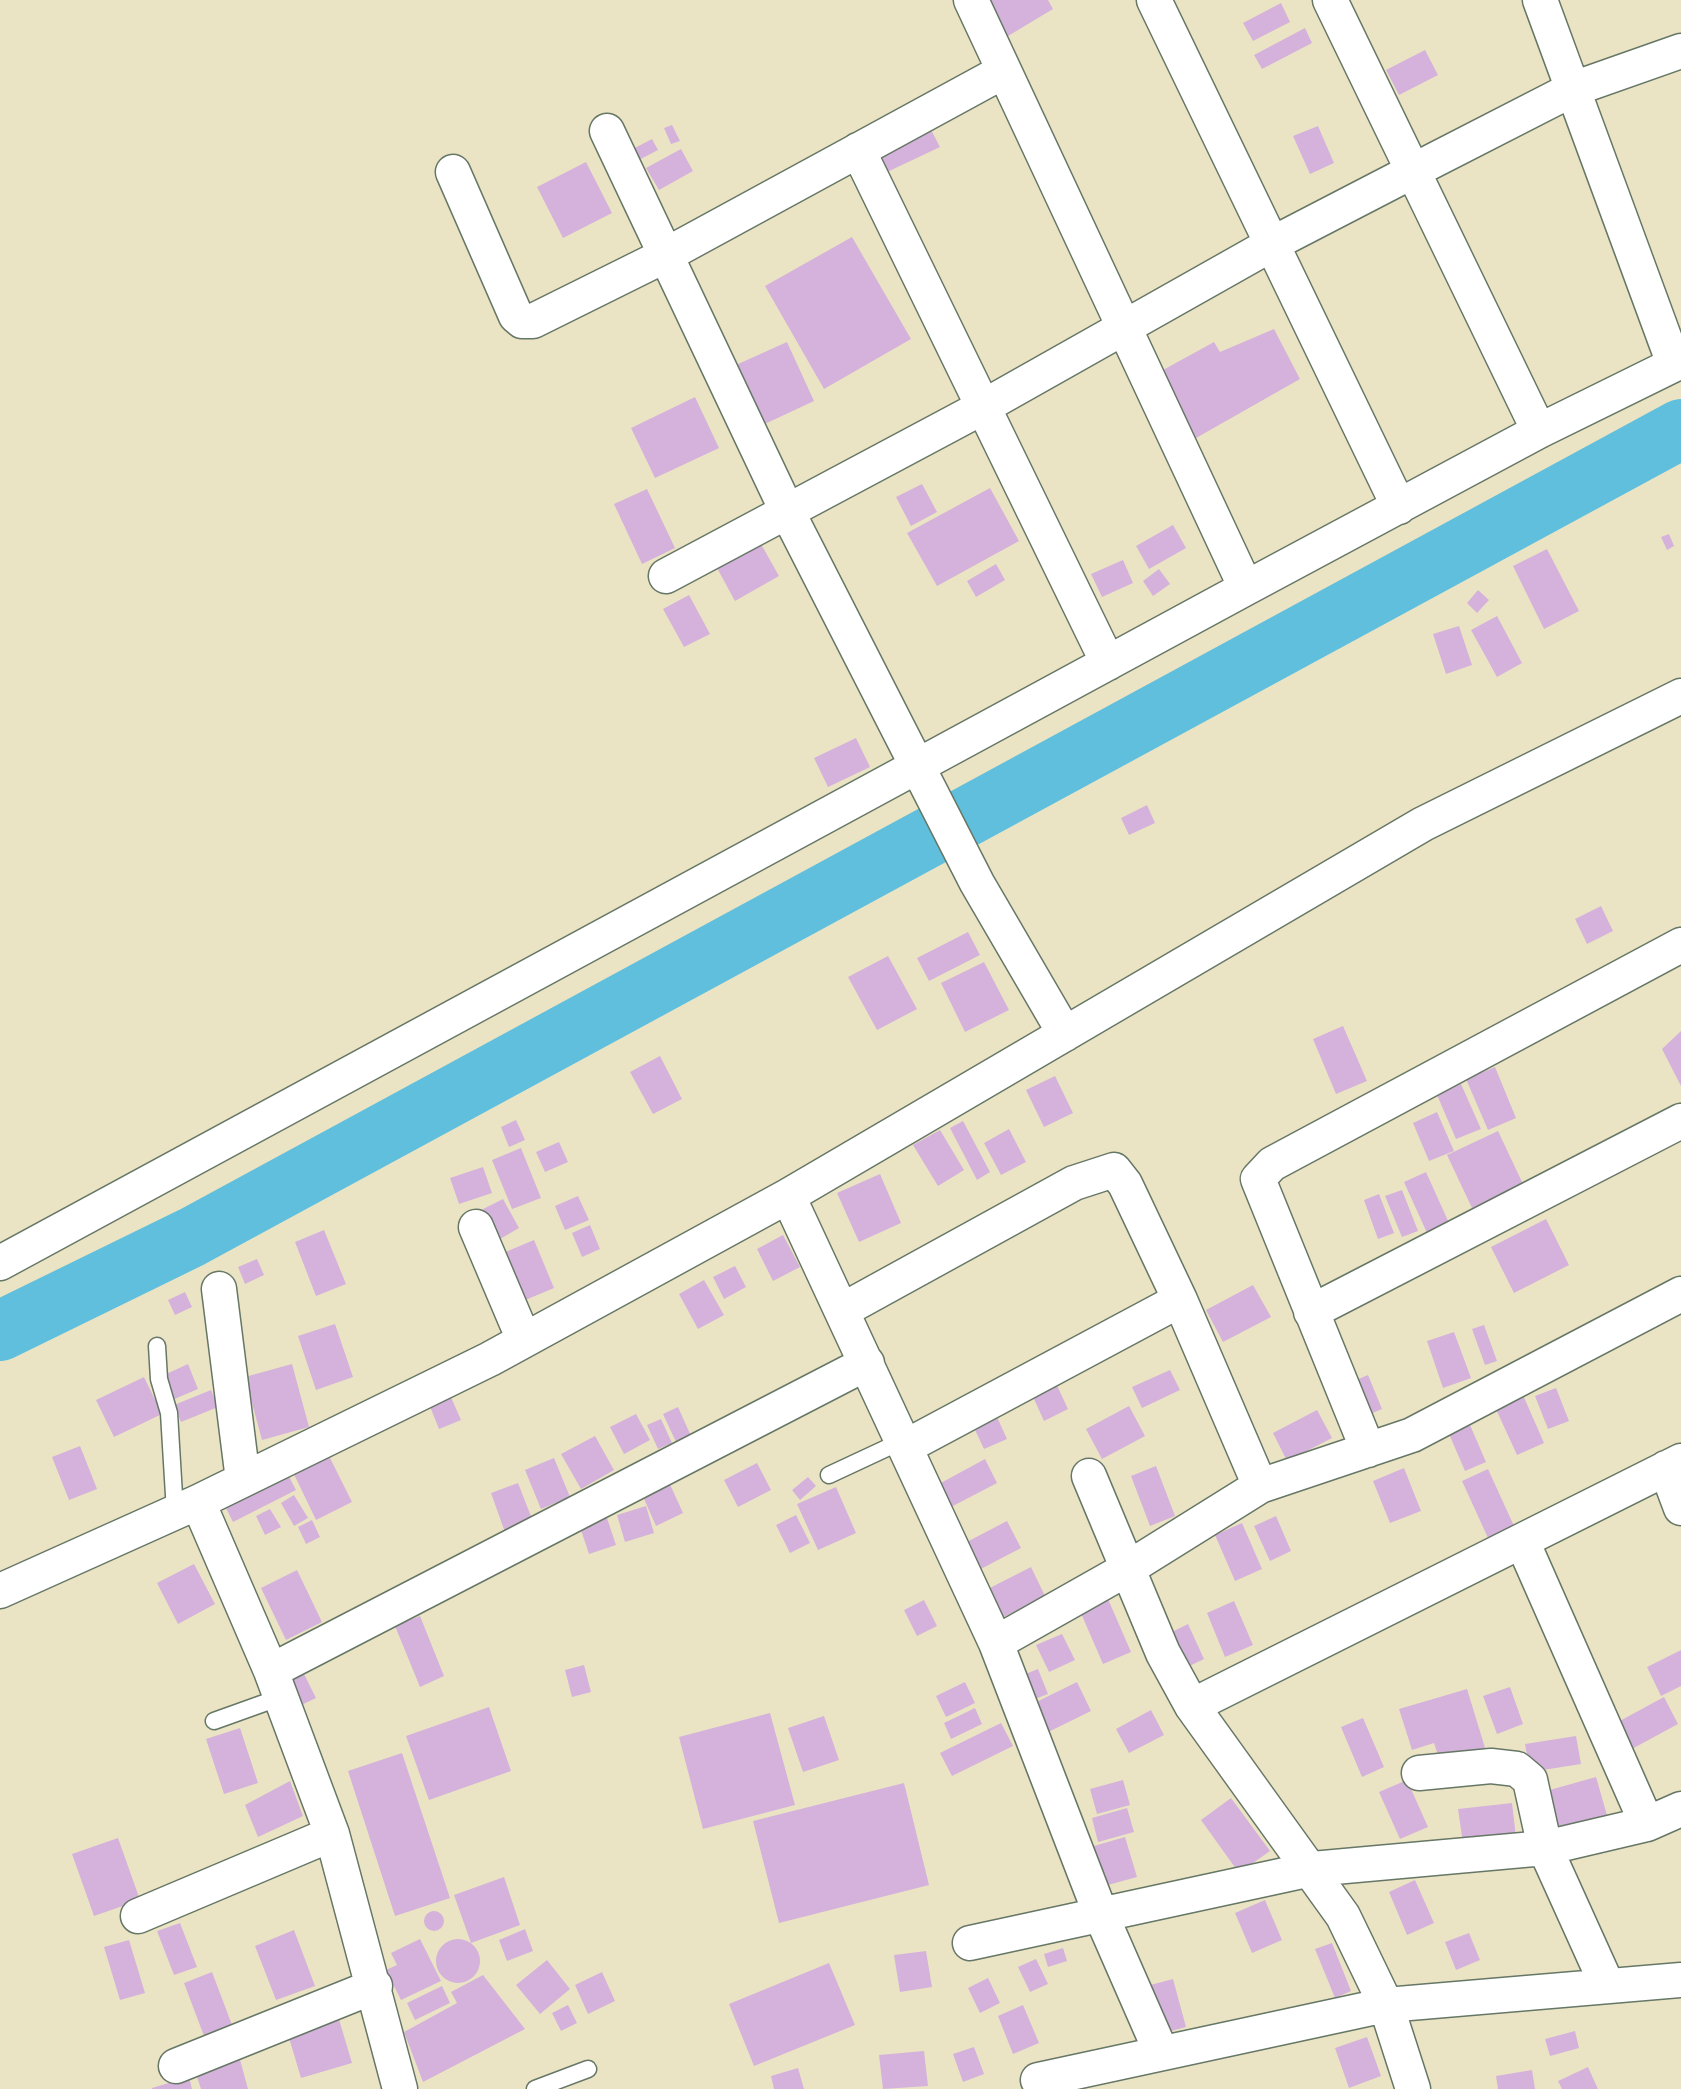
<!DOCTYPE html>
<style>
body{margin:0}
canvas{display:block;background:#ebe4c4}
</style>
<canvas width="1681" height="2089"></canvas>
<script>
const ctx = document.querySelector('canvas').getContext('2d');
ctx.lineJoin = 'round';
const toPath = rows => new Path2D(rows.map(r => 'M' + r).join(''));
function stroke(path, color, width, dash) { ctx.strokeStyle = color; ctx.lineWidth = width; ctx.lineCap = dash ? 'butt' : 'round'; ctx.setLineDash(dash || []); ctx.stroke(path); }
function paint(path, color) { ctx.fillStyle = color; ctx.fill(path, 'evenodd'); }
stroke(toPath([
 [0,1331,192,1237,1681,429]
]), '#5fbfdd', 60);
paint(toPath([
 [989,0,1048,0,1053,9,1003,39],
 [1281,3,1290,22,1253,41,1243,23],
 [1305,28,1312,43,1262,69,1254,55],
 [1425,50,1438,75,1399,95,1386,70],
 [928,124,940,147,885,173,874,151],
 [672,125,680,141,671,144,664,128],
 [1318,126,1334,163,1310,174,1293,136],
 [652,139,658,150,635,162,629,151],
 [681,149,693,171,659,190,646,168],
 [586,162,612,213,563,238,537,187],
 [852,237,911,339,824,389,765,286],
 [1274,329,1300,379,1189,442,1154,375,1214,342,1220,352],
 [787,342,814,401,754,429,727,369],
 [695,397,719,448,655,478,631,428],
 [922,484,937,512,911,526,896,497],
 [990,488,1019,541,937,586,907,533],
 [647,489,675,548,642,564,614,504],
 [1173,525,1186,548,1149,569,1136,546],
 [1669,534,1674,546,1667,550,1661,537],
 [761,544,779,576,735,601,717,568],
 [1547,549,1579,611,1544,629,1513,566],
 [1123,560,1133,583,1102,597,1091,574],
 [996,564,1005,580,976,597,967,581],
 [1159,569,1170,584,1153,596,1143,581],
 [1478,590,1489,600,1477,613,1467,603],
 [689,595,710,634,684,647,663,609],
 [1497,616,1522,663,1497,677,1471,630],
 [1459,626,1472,665,1446,674,1433,634],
 [856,738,870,767,828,787,814,758],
 [1147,805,1155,823,1129,835,1121,818],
 [1601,906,1613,931,1587,944,1575,919],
 [968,932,980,955,929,981,917,958],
 [888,956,917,1009,877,1030,848,977],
 [984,962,1009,1010,965,1032,941,983],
 [1343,1026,1367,1081,1336,1094,1313,1039],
 [1681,1031,1681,1086,1662,1049],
 [660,1056,682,1099,653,1114,630,1072],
 [1495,1067,1516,1118,1488,1130,1466,1079],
 [1055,1076,1073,1113,1044,1127,1026,1090],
 [1461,1084,1481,1129,1456,1139,1437,1095],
 [1437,1112,1454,1151,1429,1161,1413,1123],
 [516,1120,525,1140,509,1147,501,1127],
 [963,1121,990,1172,977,1180,950,1128],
 [1009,1129,1026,1162,1001,1175,984,1143],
 [940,1130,964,1170,938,1186,913,1145],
 [1498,1131,1523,1184,1472,1208,1447,1155],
 [559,1142,568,1162,545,1172,536,1152],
 [521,1148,541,1198,512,1209,492,1160],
 [483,1167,492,1193,459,1204,450,1178],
 [1426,1172,1449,1223,1427,1233,1404,1182],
 [880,1174,901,1223,859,1242,837,1193],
 [1402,1190,1418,1231,1402,1237,1385,1196],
 [1379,1194,1394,1233,1378,1239,1364,1200],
 [578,1196,589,1220,565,1230,555,1206],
 [503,1199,519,1228,500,1239,483,1209],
 [1546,1219,1569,1265,1514,1293,1491,1247],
 [590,1225,600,1249,582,1257,572,1233],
 [324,1230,346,1284,316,1296,295,1242],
 [783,1235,800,1267,773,1281,757,1249],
 [534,1240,554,1288,523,1301,503,1253],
 [257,1259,264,1275,245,1284,238,1267],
 [735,1266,746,1287,724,1299,713,1277],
 [704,1280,724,1315,698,1329,679,1294],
 [1253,1285,1271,1317,1223,1342,1206,1310],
 [185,1292,192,1307,175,1315,168,1300],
 [335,1324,353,1377,316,1390,298,1336],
 [1484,1325,1497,1361,1485,1365,1472,1329],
 [1454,1332,1471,1378,1443,1388,1427,1341],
 [188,1364,198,1389,172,1400,162,1376],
 [292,1364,309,1427,262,1440,245,1377],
 [1170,1370,1180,1390,1142,1408,1132,1387],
 [1368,1375,1382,1409,1361,1418,1347,1384],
 [144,1377,162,1414,114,1437,96,1400],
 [1053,1377,1068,1409,1044,1421,1029,1388],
 [1556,1388,1569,1421,1548,1429,1535,1396],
 [211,1390,218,1407,181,1422,174,1405],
 [450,1395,461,1420,439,1429,429,1404],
 [1523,1395,1544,1443,1517,1455,1495,1407],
 [992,1406,1007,1439,984,1449,969,1417],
 [1129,1406,1145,1436,1102,1459,1086,1429],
 [678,1407,691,1436,676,1442,663,1414],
 [1317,1410,1332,1438,1287,1461,1273,1433],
 [636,1414,650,1440,624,1454,610,1427],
 [1467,1418,1486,1462,1465,1471,1446,1427],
 [661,1419,672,1443,658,1449,647,1425],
 [595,1436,614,1470,581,1489,561,1454],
 [80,1446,97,1489,69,1500,52,1457],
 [326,1450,352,1502,316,1520,291,1468],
 [554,1458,570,1497,541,1509,525,1470],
 [985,1459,997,1483,951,1507,939,1484],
 [757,1463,771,1490,738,1507,724,1480],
 [1156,1466,1175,1516,1150,1526,1131,1476],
 [284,1467,296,1490,233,1522,221,1498],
 [1404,1468,1421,1511,1390,1523,1373,1481],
 [1488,1469,1514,1526,1488,1538,1462,1481],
 [808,1477,816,1486,800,1500,792,1490],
 [668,1480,683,1513,656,1526,641,1492],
 [518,1483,534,1524,506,1535,491,1493],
 [836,1487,856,1533,818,1550,797,1504],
 [294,1495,308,1518,294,1526,281,1503],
 [646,1506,654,1533,625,1542,617,1515],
 [270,1509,281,1527,265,1535,256,1516],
 [605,1512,616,1545,589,1554,578,1521],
 [796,1515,810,1543,790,1553,776,1525],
 [1276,1516,1291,1551,1270,1561,1254,1526],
 [312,1520,320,1537,306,1544,298,1527],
 [1007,1521,1021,1548,975,1572,961,1545],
 [1242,1523,1262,1569,1235,1581,1215,1535],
 [194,1564,215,1604,178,1624,157,1583],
 [1031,1567,1045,1596,994,1622,980,1593],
 [297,1570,322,1622,286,1640,261,1588],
 [1108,1599,1131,1652,1103,1664,1080,1611],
 [924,1600,937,1626,917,1636,904,1610],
 [1234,1601,1253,1645,1225,1657,1207,1613],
 [420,1616,444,1676,420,1687,395,1626],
 [1188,1624,1204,1659,1179,1671,1162,1637],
 [1062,1634,1075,1660,1049,1672,1036,1645],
 [1681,1650,1681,1686,1661,1696,1647,1667],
 [584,1665,591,1692,572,1697,565,1670],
 [1038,1669,1048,1694,1022,1704,1013,1679],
 [304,1674,316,1698,295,1708,283,1684],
 [965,1682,975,1703,946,1717,936,1696],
 [1077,1682,1091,1711,1036,1738,1022,1709],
 [1510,1687,1523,1724,1497,1734,1483,1696],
 [1467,1689,1486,1751,1441,1764,1434,1743,1412,1750,1399,1709],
 [1664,1697,1678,1724,1630,1750,1616,1723],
 [489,1707,511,1771,429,1800,406,1736],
 [975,1708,982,1724,951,1739,944,1723],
 [1151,1710,1164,1735,1129,1753,1116,1729],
 [770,1713,795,1805,703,1829,679,1737],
 [824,1716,839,1760,803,1772,788,1728],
 [1363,1718,1384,1767,1362,1777,1341,1727],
 [1001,1723,1013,1746,952,1776,940,1753],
 [240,1728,258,1783,224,1794,206,1739],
 [1576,1736,1581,1764,1530,1772,1525,1744],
 [402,1753,450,1898,395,1916,348,1771],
 [1596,1777,1609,1822,1553,1838,1539,1793],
 [1123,1780,1130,1805,1097,1814,1090,1789],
 [1407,1780,1428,1827,1400,1839,1379,1792],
 [290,1781,303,1816,258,1837,245,1805],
 [904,1783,929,1885,779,1923,753,1821],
 [1231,1798,1270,1851,1239,1873,1201,1820],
 [1512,1803,1516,1837,1463,1843,1458,1809],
 [1127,1808,1134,1832,1098,1842,1092,1818],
 [1125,1837,1137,1877,1108,1885,1105,1873,1095,1875,1094,1846],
 [118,1838,140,1900,94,1916,72,1854],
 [504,1877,520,1925,471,1943,454,1895],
 [1415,1880,1434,1923,1407,1935,1389,1892],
 [1265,1900,1282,1940,1252,1953,1235,1913],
 '424 1921a10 10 0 1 1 20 0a10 10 0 1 1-20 0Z',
 [180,1923,197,1967,174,1975,157,1931],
 [525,1929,533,1951,507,1961,499,1940],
 [294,1930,315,1986,276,2000,255,1946],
 [1469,1933,1480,1960,1456,1970,1445,1942],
 [420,1939,441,1981,401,2000,386,1970,397,1965,391,1953],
 '436 1961a22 22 0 1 1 44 0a22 22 0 1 1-44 0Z',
 [129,1940,145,1993,120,2000,104,1947],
 [1332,1943,1351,1991,1335,1998,1315,1949],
 [1063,1948,1067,1961,1048,1967,1044,1954],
 [926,1951,932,1987,900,1992,894,1955],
 [1036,1959,1048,1984,1030,1992,1018,1967],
 [547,1960,570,1989,540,2014,516,1985],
 [829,1963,855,2025,754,2066,729,2004],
 [212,1972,232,2025,204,2036,184,1983],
 [602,1972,615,2001,588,2014,575,1985],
 [483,1975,525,2029,423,2082,404,2032,457,2003,451,1992],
 [988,1978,1000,2003,980,2013,968,1988],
 [1173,1979,1186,2027,1156,2035,1143,1987],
 [442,1986,450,2003,415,2020,407,2003],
 [568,2005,577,2023,561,2031,552,2013],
 [1023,2005,1039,2043,1013,2054,998,2016],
 [338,2016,352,2063,301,2078,287,2031],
 [1575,2031,1579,2048,1550,2056,1545,2039],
 [1367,2037,1381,2076,1349,2088,1335,2048],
 [974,2047,984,2074,963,2082,953,2054],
 [924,2051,928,2086,883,2089,879,2055],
 [239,2056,248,2089,201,2089,194,2068],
 [1588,2067,1598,2089,1562,2089,1558,2081],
 [798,2068,804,2089,774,2089,771,2076],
 [1532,2070,1535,2089,1498,2089,1496,2076],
 [189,2077,192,2089,152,2089,152,2088]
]), '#d4b2db');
const service = toPath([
 [157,1346,159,1379,169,1413,175,1512],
 [829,1475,904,1440],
 [214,1721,281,1697],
 [535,2089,588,2069]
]);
const minor = toPath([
 [971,0,1246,588],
 [1154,0,1399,507],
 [1330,0,1539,431],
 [1540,0,1674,364],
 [607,131,788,513,977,883,1065,1034],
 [858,150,1108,663],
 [453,172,516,316,522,321,533,321,666,255,1004,71],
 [666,576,983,407,1272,244,1413,171,1573,89,1681,51],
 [788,1196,996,1643,1101,1915,1161,2052],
 [476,1227,524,1340],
 [0,1263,1246,588,1539,431,1681,361],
 [219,1289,243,1480],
 [843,1310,1074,1183,1114,1170,1125,1184,1180,1300,1260,1486],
 [1311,1312,1681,1121],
 [907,1446,1180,1300],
 [1368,1450,1258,1179,1272,1164,1681,945],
 [1666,1468,1681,1508],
 [1089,1476,1163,1653,1192,1706,1343,1916,1386,2005,1413,2089],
 [198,1502,271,1671,332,1834,400,2089],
 [1522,1541,1647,1824],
 [0,1591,198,1502,490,1359,788,1196,1423,824,1681,696],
 [996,1643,1127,1569,1260,1486,1412,1435,1681,1294],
 [271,1671,867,1363],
 [1192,1706,1681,1461],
 [1419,1773,1491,1766,1517,1769,1530,1780,1545,1848,1607,1985],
 [138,1916,332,1834],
 [970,1943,1312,1869,1545,1848,1647,1824,1681,1809],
 [176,2066,375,1986],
 [1038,2080,1386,2005,1681,1980]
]);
stroke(service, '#676', 19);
stroke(minor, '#676', 37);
stroke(service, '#fff', 16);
stroke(minor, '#fff', 34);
</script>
